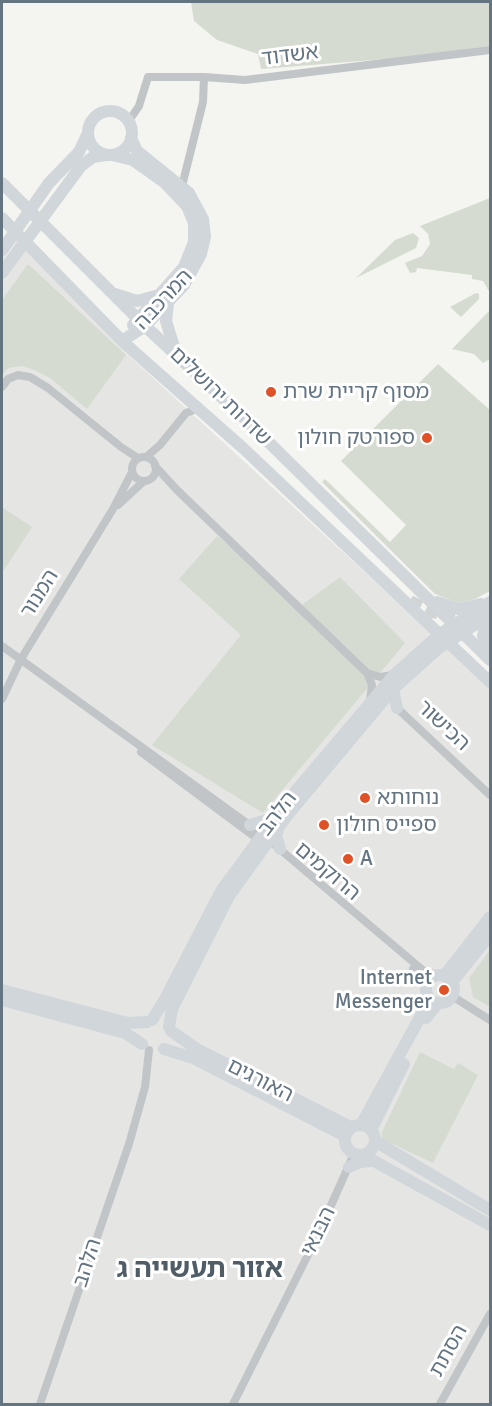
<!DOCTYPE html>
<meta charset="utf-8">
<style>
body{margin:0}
#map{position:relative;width:492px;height:1406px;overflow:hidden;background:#f4f4f0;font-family:Signika,sans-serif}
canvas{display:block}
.frame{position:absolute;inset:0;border:3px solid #647481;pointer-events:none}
</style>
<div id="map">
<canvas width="492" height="1406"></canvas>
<div class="frame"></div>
</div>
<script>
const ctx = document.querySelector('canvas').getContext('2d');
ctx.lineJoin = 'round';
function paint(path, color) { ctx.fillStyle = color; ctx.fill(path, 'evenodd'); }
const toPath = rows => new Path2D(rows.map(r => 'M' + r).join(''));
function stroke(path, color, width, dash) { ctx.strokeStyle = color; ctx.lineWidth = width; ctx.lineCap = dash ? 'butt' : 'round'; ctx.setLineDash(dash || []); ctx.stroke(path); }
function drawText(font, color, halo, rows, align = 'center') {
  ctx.font = font + ' Signika,"Noto Sans Hebrew",sans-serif'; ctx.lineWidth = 6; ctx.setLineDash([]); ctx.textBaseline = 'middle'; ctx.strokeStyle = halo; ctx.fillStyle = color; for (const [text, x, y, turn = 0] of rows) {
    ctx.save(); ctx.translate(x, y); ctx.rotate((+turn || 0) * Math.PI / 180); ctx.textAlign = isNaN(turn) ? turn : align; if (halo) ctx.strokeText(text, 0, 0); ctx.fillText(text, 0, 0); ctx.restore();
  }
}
paint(toPath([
 [10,233,115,343,490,687,490,1404,2,1404,2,243]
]), '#e5e6e4');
paint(toPath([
 [191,2,490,2,490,46,398,58,261,69,258,54,217,40,194,21],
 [490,198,490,293,483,281,472,279,472,275,417,268,416,272,410,273,405,263,422,256,430,244,428,234,420,226],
 [413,233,419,238,416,248,356,278,395,240],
 [28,264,126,355,87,409,50,378,32,369,22,366,8,368,2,375,2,300],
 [476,293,479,294,479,299,461,317,450,307],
 [490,310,490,359,483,363,474,354,452,349],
 [438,364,490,410,490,591,475,599,458,603,435,594,322,482,325,479,390,542,406,525,341,461],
 [2,507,32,527,2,573],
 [217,536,302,605,340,577,405,643,263,813,152,745,241,635,179,579],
 [490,950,490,1007,473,997,469,978],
 [420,1052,454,1069,458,1063,478,1075,433,1163,382,1139,382,1132]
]), '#d5dbd1');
stroke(toPath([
 [410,601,431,612,452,615,471,612]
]), '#d0d4d4', 12, [12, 6]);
stroke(toPath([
 [128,122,139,106,148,77,204,77],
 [182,186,203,102,204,77,245,80,490,50],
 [2,387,8,379,18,375,30,377,48,388,121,447,138,458],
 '132 469a12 12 0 1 1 24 0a12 12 0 1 1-24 0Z',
 [146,457,160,445,186,413,199,408],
 [155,466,177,490,367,673,372,685,370,700],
 [118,505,144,481],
 [2,646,266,837],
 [367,673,380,677,393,675],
 [2,699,21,659,113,509,132,472],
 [397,708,490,795],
 [141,752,263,843],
 [276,846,425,972,439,975],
 [413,969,421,975,426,990],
 [452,996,490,1020],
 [40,1404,129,1144,145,1087,149,1050],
 [233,1404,316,1239,354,1154],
 [440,1404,490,1314]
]), '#c2c5c8', 8);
stroke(toPath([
 '88 133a22 22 0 1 1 44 0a22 22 0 1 1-44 0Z',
 [112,155,133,160,164,182,187,206,194,223,194,242,184,267,133,325],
 [2,183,145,326,243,417,490,660],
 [2,218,122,341,244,449,490,682],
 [2,250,49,183,79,152,88,133],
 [2,273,81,166,93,157,106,155],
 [115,294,137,301,159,295],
 [168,303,166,321,175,350],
 [122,341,145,326,184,285,201,254,205,237,203,219,189,193,137,151,131,138],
 [437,602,458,609,481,604],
 [487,617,483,636,490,657],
 [393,689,397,708],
 [250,825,273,818],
 [279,827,276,835,280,849],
 '426 989a14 14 0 1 1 28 0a14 14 0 1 1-28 0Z',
 [444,976,490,917],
 [452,982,490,935],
 [2,990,128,1023,147,1022],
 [2,1000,125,1033,142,1044],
 [426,1018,438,1003],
 [152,1020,164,1001,221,891,284,805,394,675,440,634,490,602],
 [169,1027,172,1009,229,896,286,817,393,689,439,648,490,615],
 [171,1031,197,1049,351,1127],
 [164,1049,193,1058,345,1136],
 '345 1140a15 15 0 1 1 30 0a15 15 0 1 1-30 0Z',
 [361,1125,424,1010,427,995],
 [371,1130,404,1064],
 [375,1141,490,1210],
 [363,1155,490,1225],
 [349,1167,360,1162,370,1161]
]), '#d1d6da', 12);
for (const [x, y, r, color] of [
 [271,392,6,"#df5126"],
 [427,438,6,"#df5126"],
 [365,798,6,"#df5126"],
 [324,825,6,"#df5126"],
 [348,859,6,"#df5126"],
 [444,990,6,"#df5126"]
]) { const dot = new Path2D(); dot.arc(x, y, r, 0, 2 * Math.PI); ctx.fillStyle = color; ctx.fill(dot); stroke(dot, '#fff', 2); }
drawText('21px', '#647481', '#fff', [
 ["אשדוד",290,56,-7],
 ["המרכבה",164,300,-47],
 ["שדרות ירושלים",220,397,44],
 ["המנור",40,594,-58],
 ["הכישור",443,726,43],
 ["הלהב",278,814,-53],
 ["הרוקמים",327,872,40],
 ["האורגים",260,1081,27],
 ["הבנאי",319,1232,-64],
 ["הלהב",88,1263,-72],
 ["הסתת",449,1351,-61]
]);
drawText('21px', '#647481', '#fff', [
 ["מסוף קריית שרת",283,392],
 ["ספורטק חולון",415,438,"right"],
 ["נוחותא",377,798],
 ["ספייס חולון",336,825],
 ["A",360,859],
 ["Internet",432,978,"right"],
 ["Messenger",432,1002,"right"]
], 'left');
drawText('bold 27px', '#515d66', '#fff', [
 ["אזור תעשייה ג",200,1270]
]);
</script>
